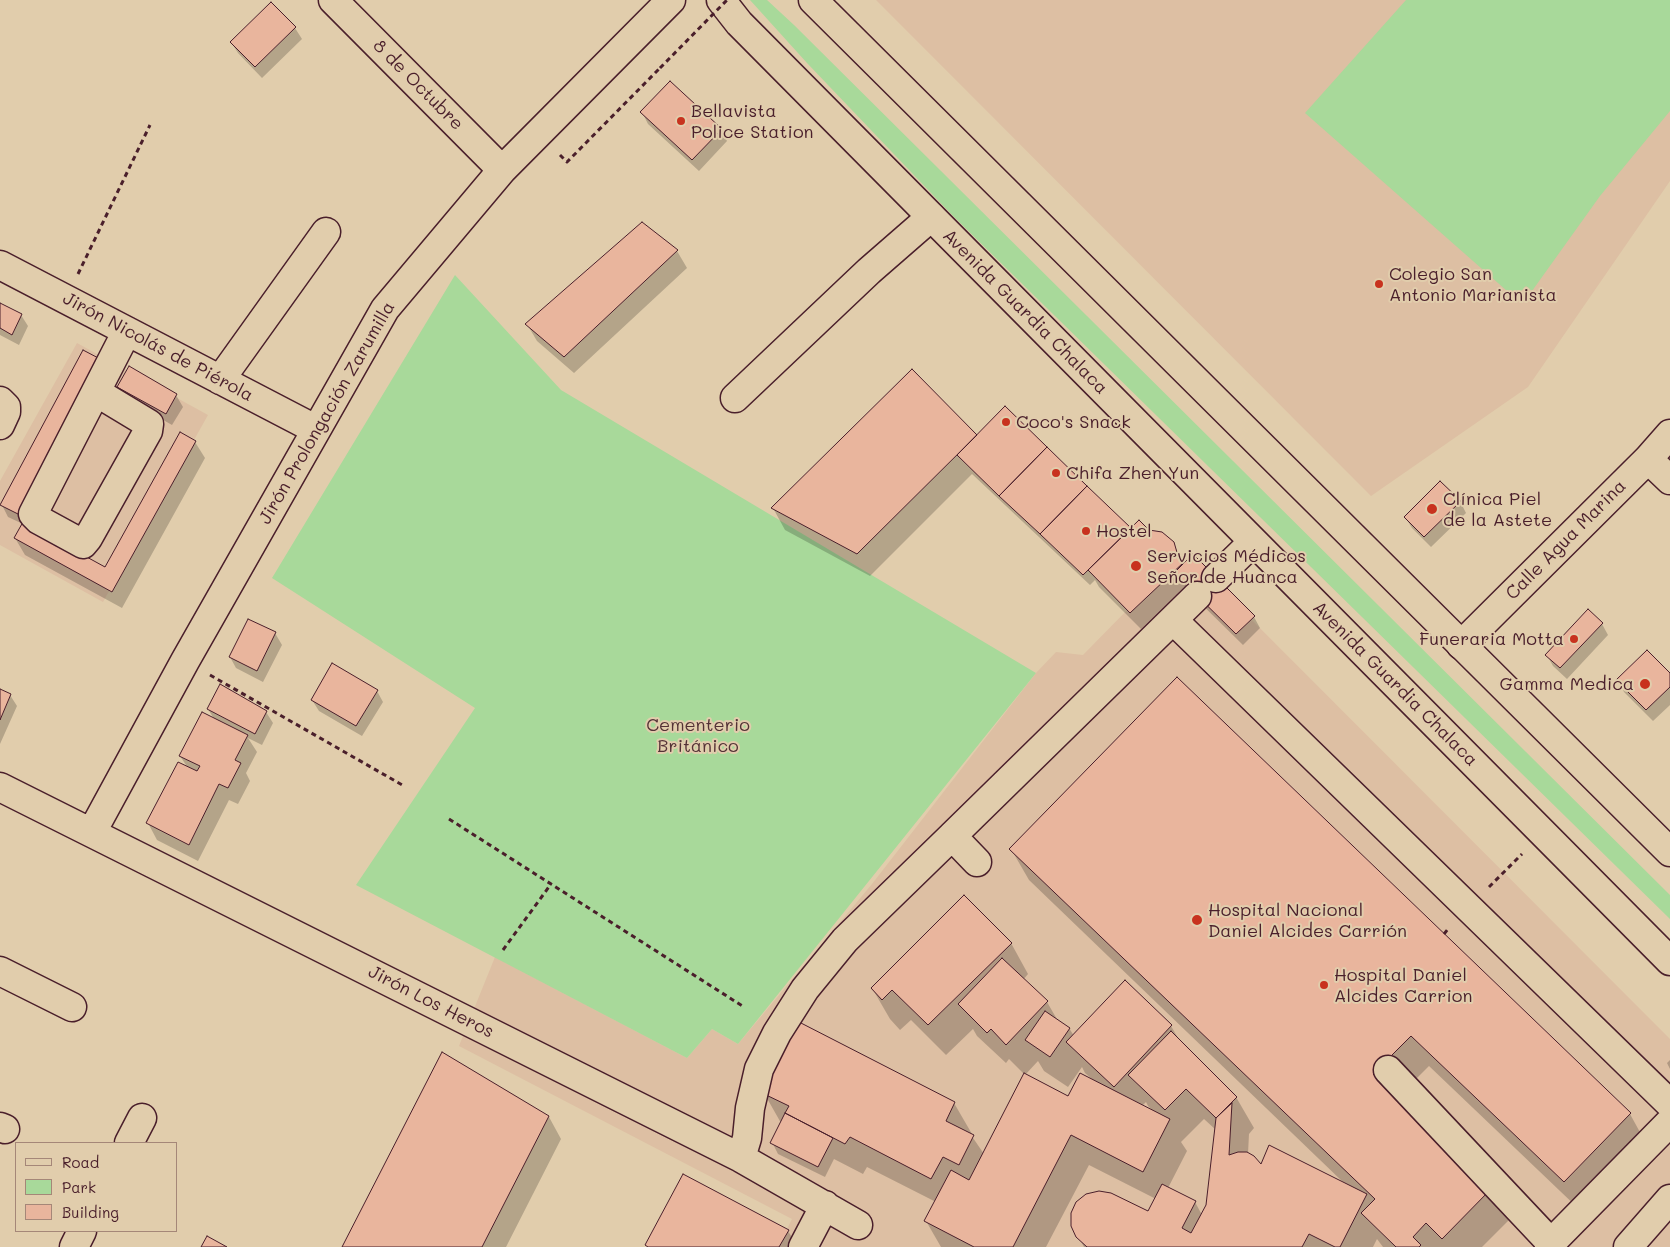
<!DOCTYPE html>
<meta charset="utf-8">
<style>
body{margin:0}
#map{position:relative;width:1670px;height:1247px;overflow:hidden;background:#e1cdac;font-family:Mali,sans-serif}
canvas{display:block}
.legend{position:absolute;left:15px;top:1142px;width:162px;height:90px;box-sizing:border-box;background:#e1cdac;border:1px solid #a58778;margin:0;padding:6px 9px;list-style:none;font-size:15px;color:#4a1f2b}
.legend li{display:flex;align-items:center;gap:10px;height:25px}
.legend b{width:25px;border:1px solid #a58778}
</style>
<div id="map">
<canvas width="1670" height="1247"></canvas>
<ul class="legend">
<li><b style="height:6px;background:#e1cdac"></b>Road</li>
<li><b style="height:14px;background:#a8d99a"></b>Park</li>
<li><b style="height:14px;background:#e9b59d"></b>Building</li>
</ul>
</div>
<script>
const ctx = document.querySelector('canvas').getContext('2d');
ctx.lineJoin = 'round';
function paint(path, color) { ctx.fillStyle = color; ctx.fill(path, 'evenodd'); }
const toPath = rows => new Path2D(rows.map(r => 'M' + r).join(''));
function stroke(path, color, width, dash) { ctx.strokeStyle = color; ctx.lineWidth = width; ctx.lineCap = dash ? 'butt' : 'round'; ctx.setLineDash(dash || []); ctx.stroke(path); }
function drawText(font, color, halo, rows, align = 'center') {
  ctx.font = font + ' Mali,sans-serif'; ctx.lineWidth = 4; ctx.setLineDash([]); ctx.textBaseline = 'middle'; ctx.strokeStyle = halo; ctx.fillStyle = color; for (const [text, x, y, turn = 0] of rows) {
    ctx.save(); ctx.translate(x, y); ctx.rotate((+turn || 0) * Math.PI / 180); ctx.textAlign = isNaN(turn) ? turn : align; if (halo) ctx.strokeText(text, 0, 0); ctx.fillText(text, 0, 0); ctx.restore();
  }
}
paint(toPath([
 [876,0,1670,0,1670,181,1528,387,1371,496],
 [77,343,208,415,103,602,0,545,0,481],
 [1184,552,1670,1039,1670,1247,778,1247,792,1219,459,1046,495,957,687,1058,712,1029,738,1044,872,884,1036,673,1056,652,1083,655]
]), '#ddbfa3');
paint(toPath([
 [750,0,767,0,794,25,1670,895,1670,919,953,216,807,63],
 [1406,0,1670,0,1670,111,1600,196,1532,291,1526,286,1515,298,1305,113],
 [455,275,561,390,1036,673,738,1044,712,1029,687,1058,356,885,475,708,272,578]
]), '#a8d99a');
paint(toPath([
 [271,3,295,28,302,39,262,78,238,53,231,42],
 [642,112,721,130,727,141,699,171,648,124],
 [642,224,677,251,687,268,574,373,537,341,527,324],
 [0,304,21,315,28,326,19,345,0,335],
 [84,351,29,526,106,569,195,442,205,458,122,608,25,555,15,538,23,524,8,517,2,505],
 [129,368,176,395,183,407,172,425,125,398,119,387],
 [976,436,1131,530,1148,532,1173,543,1184,564,1254,617,1260,628,1243,645,1184,587,1141,629,1099,587,1095,580,1090,585,972,474,870,576,785,530,773,508],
 [1460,501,1466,513,1431,547,1412,528,1405,517],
 [1602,624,1608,635,1567,679,1553,666,1547,655],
 [275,633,282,645,263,682,236,668,230,657],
 [1670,675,1670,705,1653,721,1624,692,1618,680],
 [0,691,10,695,17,706,0,744],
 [377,691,383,702,362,736,319,711,312,700],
 [208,709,266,712,273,723,262,745,248,738,257,752,246,773,250,781,238,804,229,800,198,861,157,840,148,823,188,768,180,756,214,719],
 [1011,849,1630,1114,1647,1145,1582,1212,1429,1066,1397,1098,1491,1189,1509,1220,1482,1247,1383,1247,1377,1239,1373,1247,1084,1247,1078,1236,1149,1213,1156,1199,1089,1165,1046,1247,941,1247,926,1221,936,1202,867,1167,863,1174,834,1159,825,1177,778,1154,772,1142,781,1123,764,1093,954,1103,972,1134,971,1135,984,1154,1093,1080,1085,1073,1082,1067,1068,1087,1044,1071,1038,1061,1025,1075,1009,1059,1006,1063,977,1036,973,1029,946,1055,911,1020,900,1030,890,1019,872,988,1011,943,1028,974,1023,980,1047,1002,1058,1021,1069,1028,1074,1036,1171,1026,1181,1043,1236,1097,1254,1128,1249,1134,1248,1154,1261,1166,1345,1184,1029,880],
 [1146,1102,1148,1106,1154,1112,1142,1106],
 [1204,1119,1216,1130,1207,1205,1202,1215,1195,1202,1168,1188,1187,1151,1181,1142],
 [1670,1060,1670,1069,1667,1063],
 [549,1117,561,1139,506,1247,343,1247],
 [788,1231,798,1247,647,1247,646,1245]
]), '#0003');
const building = toPath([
 [271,2,296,27,255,67,230,42,271,2],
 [670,81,722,129,692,160,640,112,670,81],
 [642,222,678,250,564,357,525,324,642,222],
 [0,303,22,314,12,335,0,328,0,303],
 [83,350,104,361,22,516,0,505,83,350],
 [129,366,177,394,166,414,117,387,129,366],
 [912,369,977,435,857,554,771,508,912,369],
 [1005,406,1047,447,999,496,957,455,1005,406],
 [180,432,196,441,112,592,14,538,23,522,105,567,180,432],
 [1047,447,1087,486,1040,534,999,496,1047,447],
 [1440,481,1461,501,1424,537,1404,517,1440,481],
 [1087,486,1131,528,1083,575,1040,534,1087,486],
 [1139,520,1149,530,1162,532,1174,542,1178,556,1184,562,1130,613,1088,570,1139,520],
 [1193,554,1255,616,1236,634,1174,573,1193,554],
 [1588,609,1603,623,1560,668,1545,655,1588,609],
 [248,619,276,632,257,671,229,657,248,619],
 [1647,650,1670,673,1670,687,1646,710,1616,680,1647,650],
 [332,663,378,690,356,726,311,700,332,663],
 [1177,677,1631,1113,1564,1182,1411,1036,1373,1074,1492,1188,1442,1239,1426,1223,1413,1237,1421,1245,1419,1247,1396,1247,1361,1213,1375,1199,1009,849,1177,677],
 [220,684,267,711,255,734,207,709,220,684],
 [0,689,11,694,0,720,0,689],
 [202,712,248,735,235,760,241,763,228,788,219,784,189,845,146,823,178,762,197,771,200,766,179,756,202,712],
 [964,895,1012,943,928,1025,892,990,882,1000,871,988,964,895],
 [1002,958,1048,1001,1006,1045,991,1029,987,1033,958,1004,1002,958],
 [1125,980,1172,1025,1114,1087,1066,1042,1125,980],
 [1045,1011,1070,1028,1050,1057,1025,1040,1045,1011],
 [799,1022,955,1102,946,1121,974,1135,959,1165,943,1157,931,1179,850,1137,845,1144,785,1113,789,1106,762,1093,799,1022],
 [1171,1031,1237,1097,1216,1118,1186,1089,1165,1110,1128,1075,1171,1031],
 [442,1052,549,1116,482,1247,342,1247,442,1052],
 [1024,1073,1068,1096,1080,1073,1170,1119,1143,1172,1071,1135,1013,1247,974,1247,924,1221,951,1170,969,1180,1024,1073],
 [1232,1103,1229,1155,1238,1152,1247,1152,1254,1156,1261,1164,1269,1145,1367,1194,1340,1247,1335,1247,1309,1234,1302,1247,1087,1247,1076,1237,1071,1226,1071,1213,1076,1202,1086,1194,1099,1191,1111,1193,1148,1211,1162,1184,1196,1201,1182,1228,1191,1233,1206,1205,1216,1118,1232,1103],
 [785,1113,833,1138,818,1167,770,1143,785,1113],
 [683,1174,789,1230,779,1247,648,1247,645,1245,683,1174],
 [207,1236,227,1247,201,1247,207,1236]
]);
paint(building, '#e9b59d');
stroke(building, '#4a1f2b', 1);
const minor = toPath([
 [333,0,502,170],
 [0,265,315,429],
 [220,380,326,232],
 [96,392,149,424,148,431,88,538,83,544,39,520,33,514,127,331],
 [735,398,869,271,931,217],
 [0,401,6,407,6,412,0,425],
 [1648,459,1670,480],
 [1216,578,1253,542],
 [1173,620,1670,1104],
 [1461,645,1648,459,1670,434],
 [0,787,741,1158,858,1225],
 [92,832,185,661,385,309,502,170,671,0],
 [977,862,952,836,1197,596],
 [0,971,72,1007],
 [1388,1070,1551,1243],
 [0,1127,5,1129],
 [129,1143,142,1118],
 [741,1158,747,1138,750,1108,759,1069,777,1033,805,989,845,940,952,836],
 [74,1247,82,1231],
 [803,1247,825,1205],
 [1549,1247,1551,1243,1670,1122],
 [1628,1247,1670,1199]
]);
const major = toPath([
 [721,0,739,23,1670,961],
 [813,0,1670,852]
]);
stroke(minor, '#4a1f2b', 31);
stroke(major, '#4a1f2b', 31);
stroke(toPath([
 [560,155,567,162,660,68],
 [78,274,150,125],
 [210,675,404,786],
 [449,819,744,1007],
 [1489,887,1522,854],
 [1444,934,1448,929],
 [503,950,551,884]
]), '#4a1f2b', 3, [5, 4]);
stroke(minor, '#e1cdac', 28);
stroke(major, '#e1cdac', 28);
stroke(toPath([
 [660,68,727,0]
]), '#4a1f2b', 3, [5, 4]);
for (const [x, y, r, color] of [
 [681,121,5,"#c8321e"],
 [1379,284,5,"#c8321e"],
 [1006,422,5,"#c8321e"],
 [1056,473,5,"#c8321e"],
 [1432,509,6,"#c8321e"],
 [1086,531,5,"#c8321e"],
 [1136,566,6,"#c8321e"],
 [1574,639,5,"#c8321e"],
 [1645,684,6,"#c8321e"],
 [1197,920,6,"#c8321e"],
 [1324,985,5,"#c8321e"]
]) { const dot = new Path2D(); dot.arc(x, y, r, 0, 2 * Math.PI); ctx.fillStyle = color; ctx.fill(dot); stroke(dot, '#e1cdac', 2); }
drawText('18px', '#4a1f2b', '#e1cdac', [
 ["8 de Octubre",418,85,45],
 ["Avenida Guardia Chalaca",1025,312,45],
 ["Jirón Nicolás de Piérola",158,347,28],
 ["Jirón Prolongación Zarumilla",327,413,-60],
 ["Calle Agua Marina",1566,540,-45],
 ["Avenida Guardia Chalaca",1395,684,45],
 ["Jirón Los Heros",431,1002,27]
]);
drawText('18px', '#4a1f2b', '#e1cdac', [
 ["Bellavista",691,111],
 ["Police Station",691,132],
 ["Colegio San",1389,274],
 ["Antonio Marianista",1389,295],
 ["Coco's Snack",1016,422],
 ["Chifa Zhen Yun",1066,473],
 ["Clínica Piel",1443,499],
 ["de la Astete",1443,520],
 ["Hostel",1096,531],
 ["Servicios Médicos",1147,556],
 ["Señor de Huanca",1147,577],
 ["Funeraria Motta",1564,639,"right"],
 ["Gamma Medica",1634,684,"right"],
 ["Hospital Nacional",1208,910],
 ["Daniel Alcides Carrión",1208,931],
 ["Hospital Daniel",1334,975],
 ["Alcides Carrion",1334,996]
], 'left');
drawText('18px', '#533236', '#e1cdac', [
 ["Cementerio",698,725],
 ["Británico",698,746]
]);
</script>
